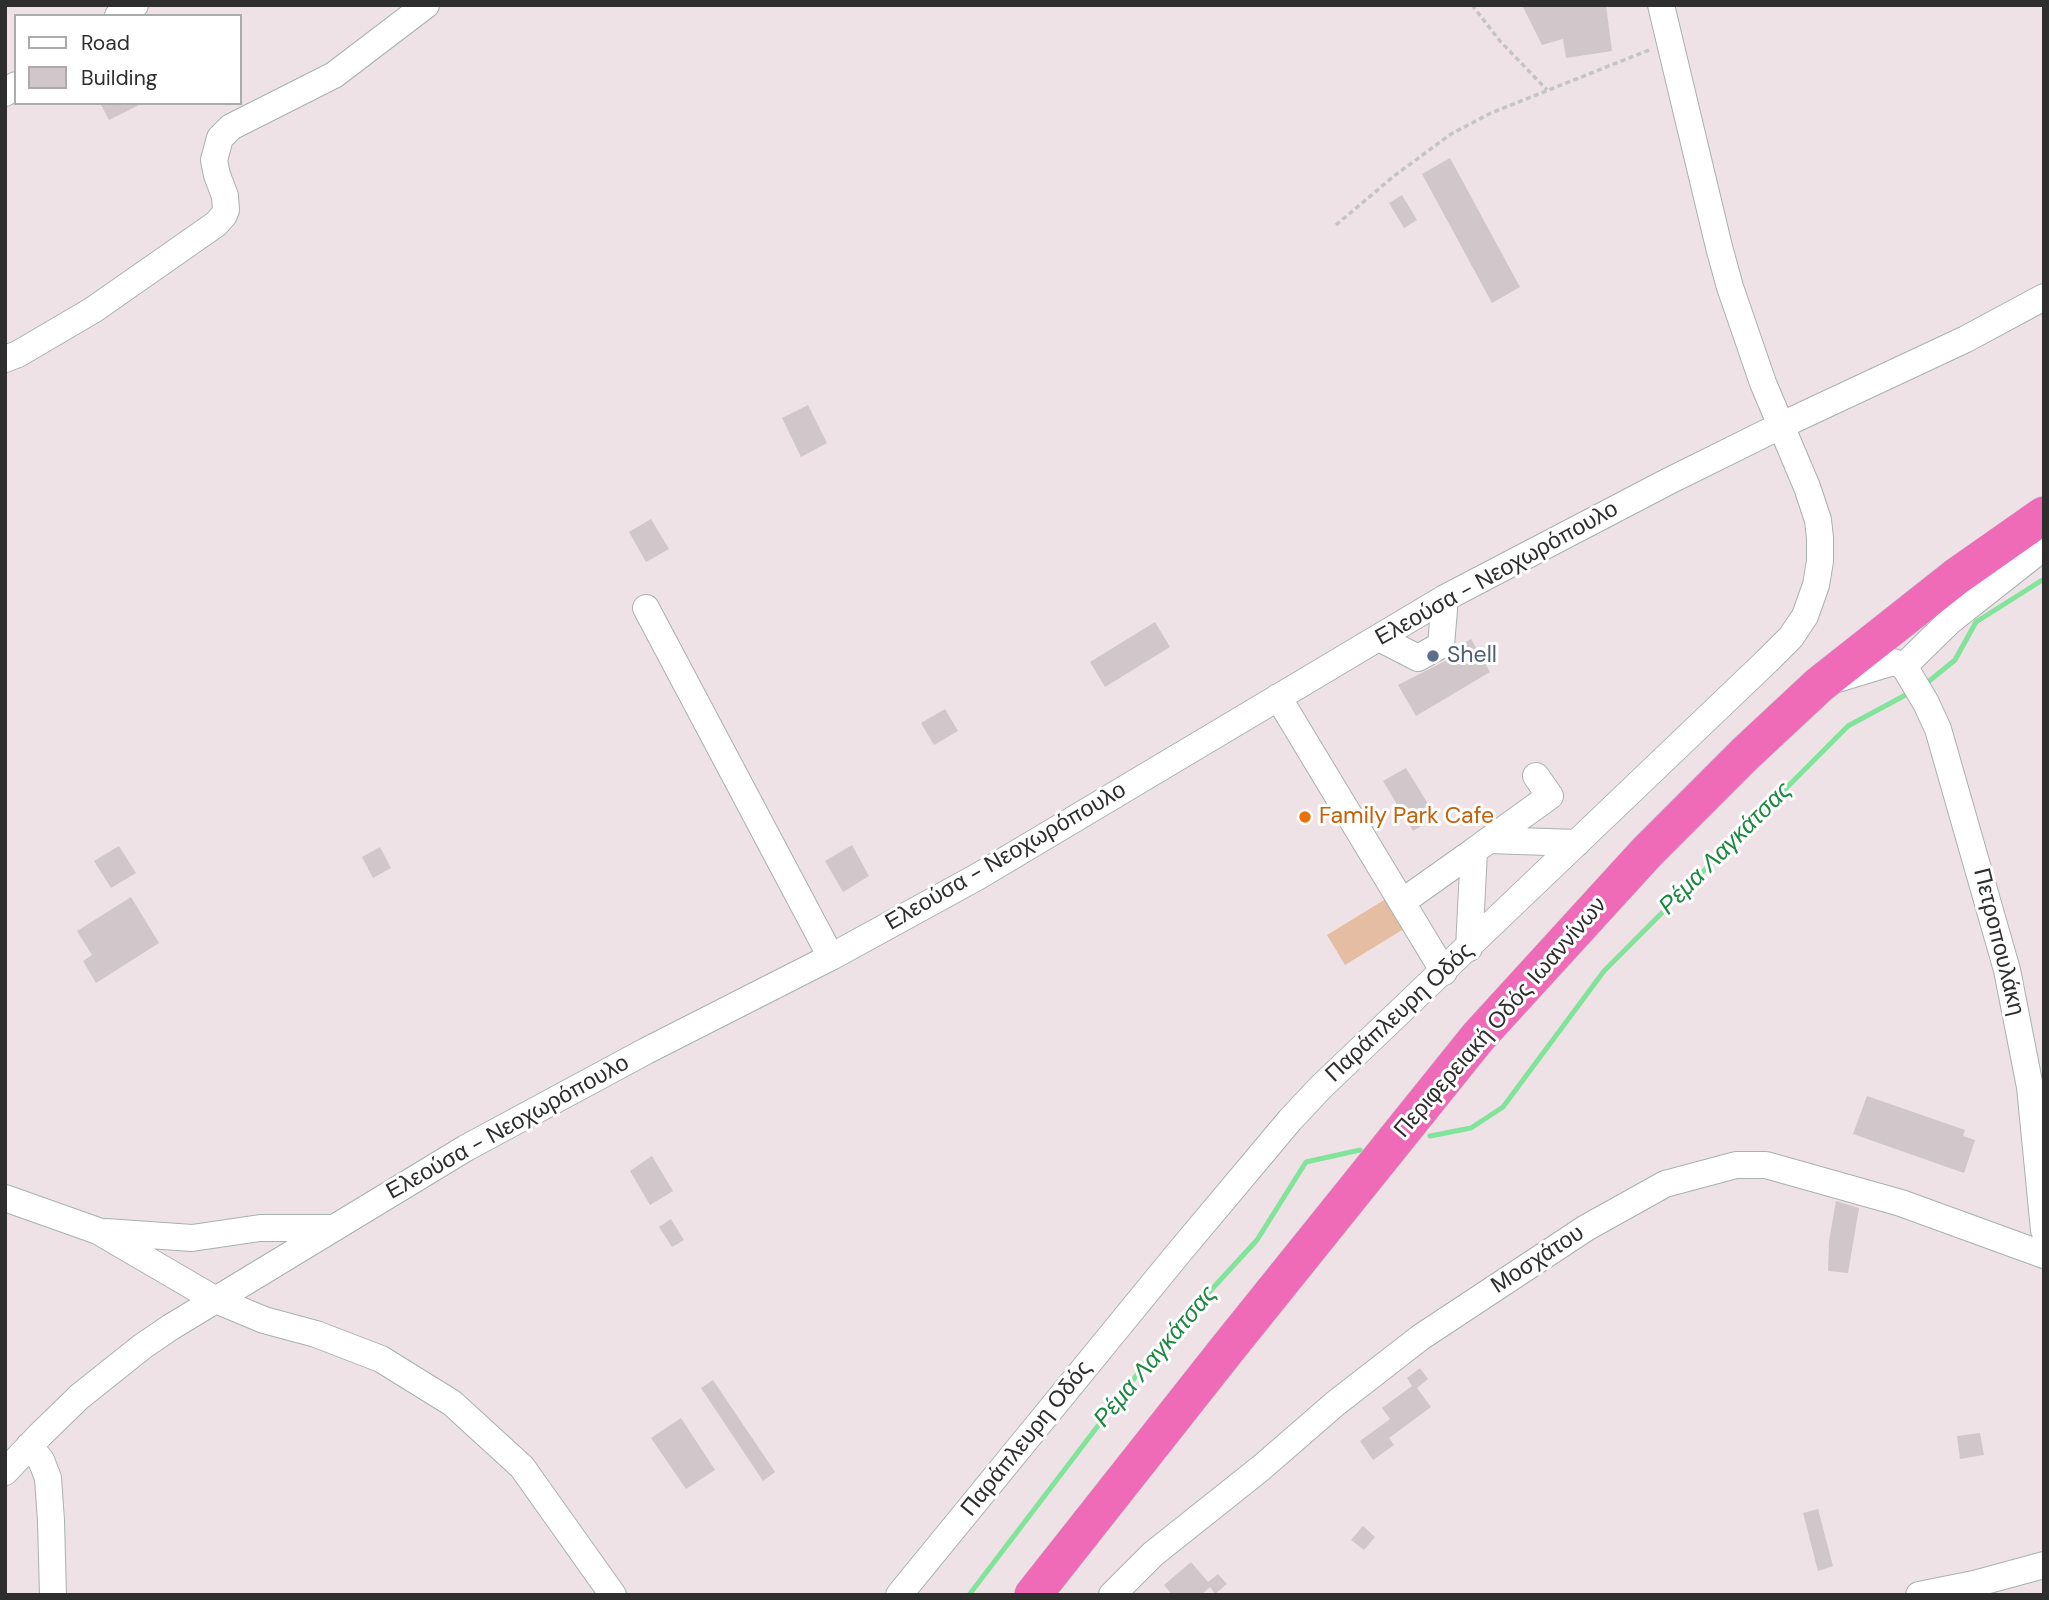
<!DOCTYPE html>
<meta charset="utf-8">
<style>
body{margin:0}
#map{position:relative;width:2049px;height:1600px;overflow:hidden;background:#eee2e7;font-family:"DM Sans",sans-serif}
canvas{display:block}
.frame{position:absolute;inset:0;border:7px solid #2e2e2e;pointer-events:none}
.legend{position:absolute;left:14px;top:14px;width:228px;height:91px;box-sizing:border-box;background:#fff;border:2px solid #ababab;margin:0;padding:9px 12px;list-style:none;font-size:21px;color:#2e2e2e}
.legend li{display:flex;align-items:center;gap:14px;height:35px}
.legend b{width:35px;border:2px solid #ababab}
</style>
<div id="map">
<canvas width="2049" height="1600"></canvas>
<div class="frame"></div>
<ul class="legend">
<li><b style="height:9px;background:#fff"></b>Road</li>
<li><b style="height:19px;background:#d1c6ca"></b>Building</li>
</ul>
</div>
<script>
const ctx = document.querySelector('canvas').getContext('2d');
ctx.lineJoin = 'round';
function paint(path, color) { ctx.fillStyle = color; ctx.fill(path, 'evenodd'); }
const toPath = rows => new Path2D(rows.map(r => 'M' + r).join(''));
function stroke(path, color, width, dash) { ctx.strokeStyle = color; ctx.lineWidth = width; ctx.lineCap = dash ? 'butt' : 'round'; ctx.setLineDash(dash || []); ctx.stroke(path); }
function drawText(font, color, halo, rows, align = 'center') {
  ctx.font = font + ' "DM Sans",sans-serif'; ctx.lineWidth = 6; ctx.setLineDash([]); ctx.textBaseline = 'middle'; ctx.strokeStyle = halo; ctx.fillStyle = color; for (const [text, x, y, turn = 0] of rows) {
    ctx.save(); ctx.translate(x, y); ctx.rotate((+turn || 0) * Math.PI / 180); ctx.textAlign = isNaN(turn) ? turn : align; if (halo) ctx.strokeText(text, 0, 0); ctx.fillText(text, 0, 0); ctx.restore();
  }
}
paint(toPath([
 [1389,897,1407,927,1345,965,1327,935]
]), '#e4bda2');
stroke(toPath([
 [1923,686,1955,660,1976,622,2044,579],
 [1430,1136,1471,1128,1503,1107,1604,971,1848,726,1911,692],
 [969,1595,1155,1351,1257,1240,1306,1162,1360,1150]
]), '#81e49a', 5);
paint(toPath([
 [1522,5,1606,5,1612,51,1566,58,1563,39,1542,45],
 [100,103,143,103,109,120],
 [1450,158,1520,287,1492,303,1422,174],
 [1402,195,1417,220,1404,228,1389,203],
 [808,405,827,443,801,457,782,418],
 [651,519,669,549,646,562,629,532],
 [1155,622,1170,647,1105,687,1090,662],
 [1471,639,1490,672,1416,716,1398,685,1449,659,1454,654,1456,648],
 [945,709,958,731,934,745,921,723],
 [1406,768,1436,817,1413,831,1383,781],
 [852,845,869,876,843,892,825,861],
 [119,846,136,873,111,888,94,861],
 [380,847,391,868,373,878,362,857],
 [131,897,159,943,96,983,83,961,92,955,77,931],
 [1867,1096,1965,1130,1963,1136,1975,1140,1964,1173,1853,1134],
 [652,1156,673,1191,650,1205,630,1171],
 [1836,1201,1859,1208,1848,1273,1828,1271,1829,1241],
 [671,1219,684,1240,672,1247,659,1227],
 [1420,1368,1428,1379,1417,1388,1431,1407,1389,1438,1394,1445,1373,1460,1360,1441,1390,1419,1382,1408,1412,1386,1407,1378],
 [713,1380,775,1472,763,1481,701,1388],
 [681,1418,715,1470,686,1489,651,1438],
 [1980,1433,1984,1455,1960,1459,1957,1436],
 [1818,1509,1833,1566,1818,1571,1803,1513],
 [1363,1526,1375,1537,1364,1550,1351,1540],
 [1191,1562,1208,1582,1218,1574,1227,1584,1215,1594,1210,1587,1201,1595,1172,1595,1164,1585]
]), '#d1c6ca');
const minor = toPath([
 [118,16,135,5],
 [5,93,16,85],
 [5,359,18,354,93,310,216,224,224,215,226,210,225,196,217,175,214,160,220,138,231,127,334,75,426,5],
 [646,608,831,957],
 [1379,638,1418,658,1441,645,1445,598],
 [1904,666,1926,703,1938,729,2007,970,2030,1087,2044,1230],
 [1904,666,1950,621,2044,547],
 [1837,679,1893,662,1904,666],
 [1278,697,1444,972],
 [1489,840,1550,796,1536,776],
 [1402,902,1474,851],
 [1469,948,1474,851,1489,840,1577,843],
 [5,1198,98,1231,216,1300,264,1320,316,1334,381,1359,452,1403,522,1467,613,1595],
 [106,1232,192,1238,260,1228,333,1228],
 [29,1446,41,1460,48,1478,51,1521,53,1595],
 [5,1472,40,1435,79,1397,143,1346,171,1327,466,1148,646,1051,831,957,977,877,1445,598,1669,481,1780,426,1966,339,2044,297],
 [899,1595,1176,1256,1290,1120,1320,1088,1767,661,1791,637,1805,616,1816,585,1820,561,1820,538,1818,520,1807,487,1763,383,1730,287,1719,247,1661,5],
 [1112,1595,1153,1554,1261,1468,1336,1403,1421,1337,1586,1228,1665,1184,1736,1165,1766,1165,1901,1203,2044,1255],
 [1919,1595,1974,1584,2044,1565]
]);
const highway = toPath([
 [1033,1595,1228,1348,1478,1037,1647,852,1745,754,1819,685,1957,576,2044,515]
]);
stroke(minor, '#a8b1b0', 28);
stroke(highway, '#c4c4c4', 38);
stroke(toPath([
 [1472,5,1500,41,1547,90],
 [1336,225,1394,176,1451,134,1491,113,1649,50]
]), '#c4c4c4', 3.5, [5, 3.5]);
stroke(minor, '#fff', 26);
stroke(highway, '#ef6bb8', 37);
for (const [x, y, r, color] of [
 [1433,656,7,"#5c6f8a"],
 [1305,817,7,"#e8710a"]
]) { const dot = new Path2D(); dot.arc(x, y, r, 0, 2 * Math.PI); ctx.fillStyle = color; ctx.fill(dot); stroke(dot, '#fff', 2.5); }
drawText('23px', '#2e2e2e', '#fff', [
 ["Ελεούσα - Νεοχωρόπουλο",1497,574,-29],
 ["Ελεούσα - Νεοχωρόπουλο",1006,857,-30],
 ["Πετροπουλάκη",1998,942,76],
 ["Παράπλευρη Οδός",1400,1013,-43],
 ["Περιφερειακή Οδός Ιωαννίνων",1501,1018,-49],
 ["Ελεούσα - Νεοχωρόπουλο",508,1128,-29],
 ["Μοσχάτου",1538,1260,-33],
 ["Παράπλευρη Οδός",1027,1439,-51]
]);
drawText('23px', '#4e5e75', '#fff', [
 ["Shell",1447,656]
], 'left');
drawText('23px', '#c56008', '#fff', [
 ["Family Park Cafe",1319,817]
], 'left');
drawText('italic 24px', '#1a883e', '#fff', [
 ["Ρέμα Λαγκάτσας",1726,849,-45],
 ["Ρέμα Λαγκάτσας",1156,1357,-50]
]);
</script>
